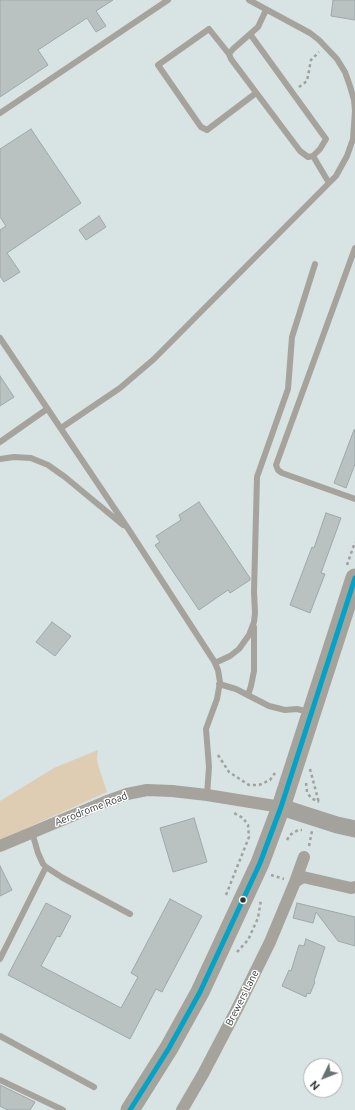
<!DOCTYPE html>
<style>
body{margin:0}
#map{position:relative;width:355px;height:1110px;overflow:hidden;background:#d8e3e3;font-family:Ubuntu,sans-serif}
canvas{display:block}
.north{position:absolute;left:303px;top:1058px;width:40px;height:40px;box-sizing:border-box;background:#fff;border:1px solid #abaeae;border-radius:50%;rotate:227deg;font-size:11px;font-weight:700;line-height:16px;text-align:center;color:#2d3535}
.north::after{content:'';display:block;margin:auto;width:14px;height:18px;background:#697272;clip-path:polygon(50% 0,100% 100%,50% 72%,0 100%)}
</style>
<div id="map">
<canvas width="355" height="1110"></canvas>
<div class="north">N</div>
</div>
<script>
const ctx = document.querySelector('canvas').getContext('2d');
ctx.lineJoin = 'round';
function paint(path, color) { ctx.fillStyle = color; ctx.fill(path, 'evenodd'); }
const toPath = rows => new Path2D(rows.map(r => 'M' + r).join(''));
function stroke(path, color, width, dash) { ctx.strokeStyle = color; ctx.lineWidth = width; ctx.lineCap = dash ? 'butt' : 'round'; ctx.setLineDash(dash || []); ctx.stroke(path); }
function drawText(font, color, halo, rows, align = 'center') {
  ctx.font = font + ' Ubuntu,sans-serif'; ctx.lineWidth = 3; ctx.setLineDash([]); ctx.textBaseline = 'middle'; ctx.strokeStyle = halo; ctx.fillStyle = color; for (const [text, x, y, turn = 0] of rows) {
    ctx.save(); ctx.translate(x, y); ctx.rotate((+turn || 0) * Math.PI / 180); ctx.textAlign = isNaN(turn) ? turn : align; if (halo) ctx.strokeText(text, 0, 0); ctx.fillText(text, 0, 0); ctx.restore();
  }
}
paint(toPath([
 [98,750,97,758,98,765,107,792,0,840,0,801,54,768]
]), '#decdb2');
const building = toPath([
 [0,0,113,0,96,11,106,26,96,32,87,18,38,50,48,65,0,97,0,0],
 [333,0,355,0,355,20,331,16,333,0],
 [31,129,81,203,7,253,20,272,4,282,0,276,0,230,6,226,0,217,0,149,31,129],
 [99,216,106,227,86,240,79,230,99,216],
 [0,376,14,397,0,406,0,376],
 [354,430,355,430,355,464,346,488,334,483,354,430],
 [199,502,250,578,250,580,230,593,228,590,199,610,155,545,160,542,156,536,181,520,179,515,199,502],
 [326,513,341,518,321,573,325,574,310,613,290,605,312,547,314,548,326,513],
 [52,622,71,636,55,656,36,642,52,622],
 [194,818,207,862,173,872,160,828,194,818],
 [0,866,12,890,0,896,0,866],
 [170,899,202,916,162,992,156,989,130,1039,8,975,46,903,71,916,60,937,57,936,41,966,121,1008,138,977,131,973,170,899],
 [297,903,355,917,355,946,338,941,316,912,313,923,293,918,297,903],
 [306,939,325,947,314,981,315,982,310,994,307,993,306,997,282,986,289,970,291,971,299,945,304,946,306,939],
 [0,1085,35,1102,30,1110,7,1110,0,1106,0,1085]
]);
paint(building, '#b9c1c1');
stroke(building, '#9fa8a8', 1);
stroke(toPath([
 [299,87,307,81,311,60,319,52],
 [347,565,355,542],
 [218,755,229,772,249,785,259,785,270,780,275,773],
 [310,769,319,803],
 [306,783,307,792,311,798,319,802],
 [287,840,290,835,298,830,302,830],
 [309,846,312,831],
 [271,875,284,879],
 [226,895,249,837,248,825,243,818,234,813],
 [237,952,248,940,258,918,261,900]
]), '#a1a29d', 2.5, [3, 3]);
stroke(toPath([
 [250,34,326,139,320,149,313,156,308,157,300,151,231,59,229,54,209,29,158,65,201,127,207,130,256,93],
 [229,54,233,49,258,27,266,10],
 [0,113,168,0],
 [313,156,329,183],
 [355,248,276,465,278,470,282,473,355,499],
 [0,338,129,530,214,661,218,670,220,682,217,699,206,729,209,767,207,795],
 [61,428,120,388,154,359,329,183,336,176,347,156,353,139,355,111,354,100,350,86,345,72,337,59,319,40,310,33,249,0],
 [0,442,47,409],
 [0,459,14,457,31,458,48,465,65,477,123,525],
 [215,663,230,656,239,649,249,635,254,622,255,613,254,592,257,477,288,389,292,337,315,264],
 [219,684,236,689,269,706,285,710,297,709,309,712],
 [248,695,251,686,254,671,254,627],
 [32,832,38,853,43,864,46,867,63,878,130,914],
 [0,959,46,867],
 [0,1036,94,1087],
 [0,1080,63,1110]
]), '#a6a39d', 6);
stroke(toPath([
 [0,846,105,802,127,794,147,790,172,791,207,795,281,807],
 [295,882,304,857],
 [182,1110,203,1074,237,1009,270,942,295,882,303,877,351,888,355,887]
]), '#a6a39d', 12);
stroke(toPath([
 [281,807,337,825,355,829]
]), '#a4a29c', 17);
stroke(toPath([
 [130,1110,169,1048,200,992,260,863,281,807,355,578]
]), '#a5a49c', 19);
stroke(toPath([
 [130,1110,169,1048,200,992,260,863,281,807,355,578]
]), '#02a3c6', 5);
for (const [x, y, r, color] of [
 [243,900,3.5,"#2d3535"]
]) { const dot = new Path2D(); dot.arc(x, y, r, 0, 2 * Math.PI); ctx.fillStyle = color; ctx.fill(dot); stroke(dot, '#fff', 1.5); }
drawText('10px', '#2d3535', '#fff', [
 ["Aerodrome Road",91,809,-21],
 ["Brewers Lane",242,998,-63]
]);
</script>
